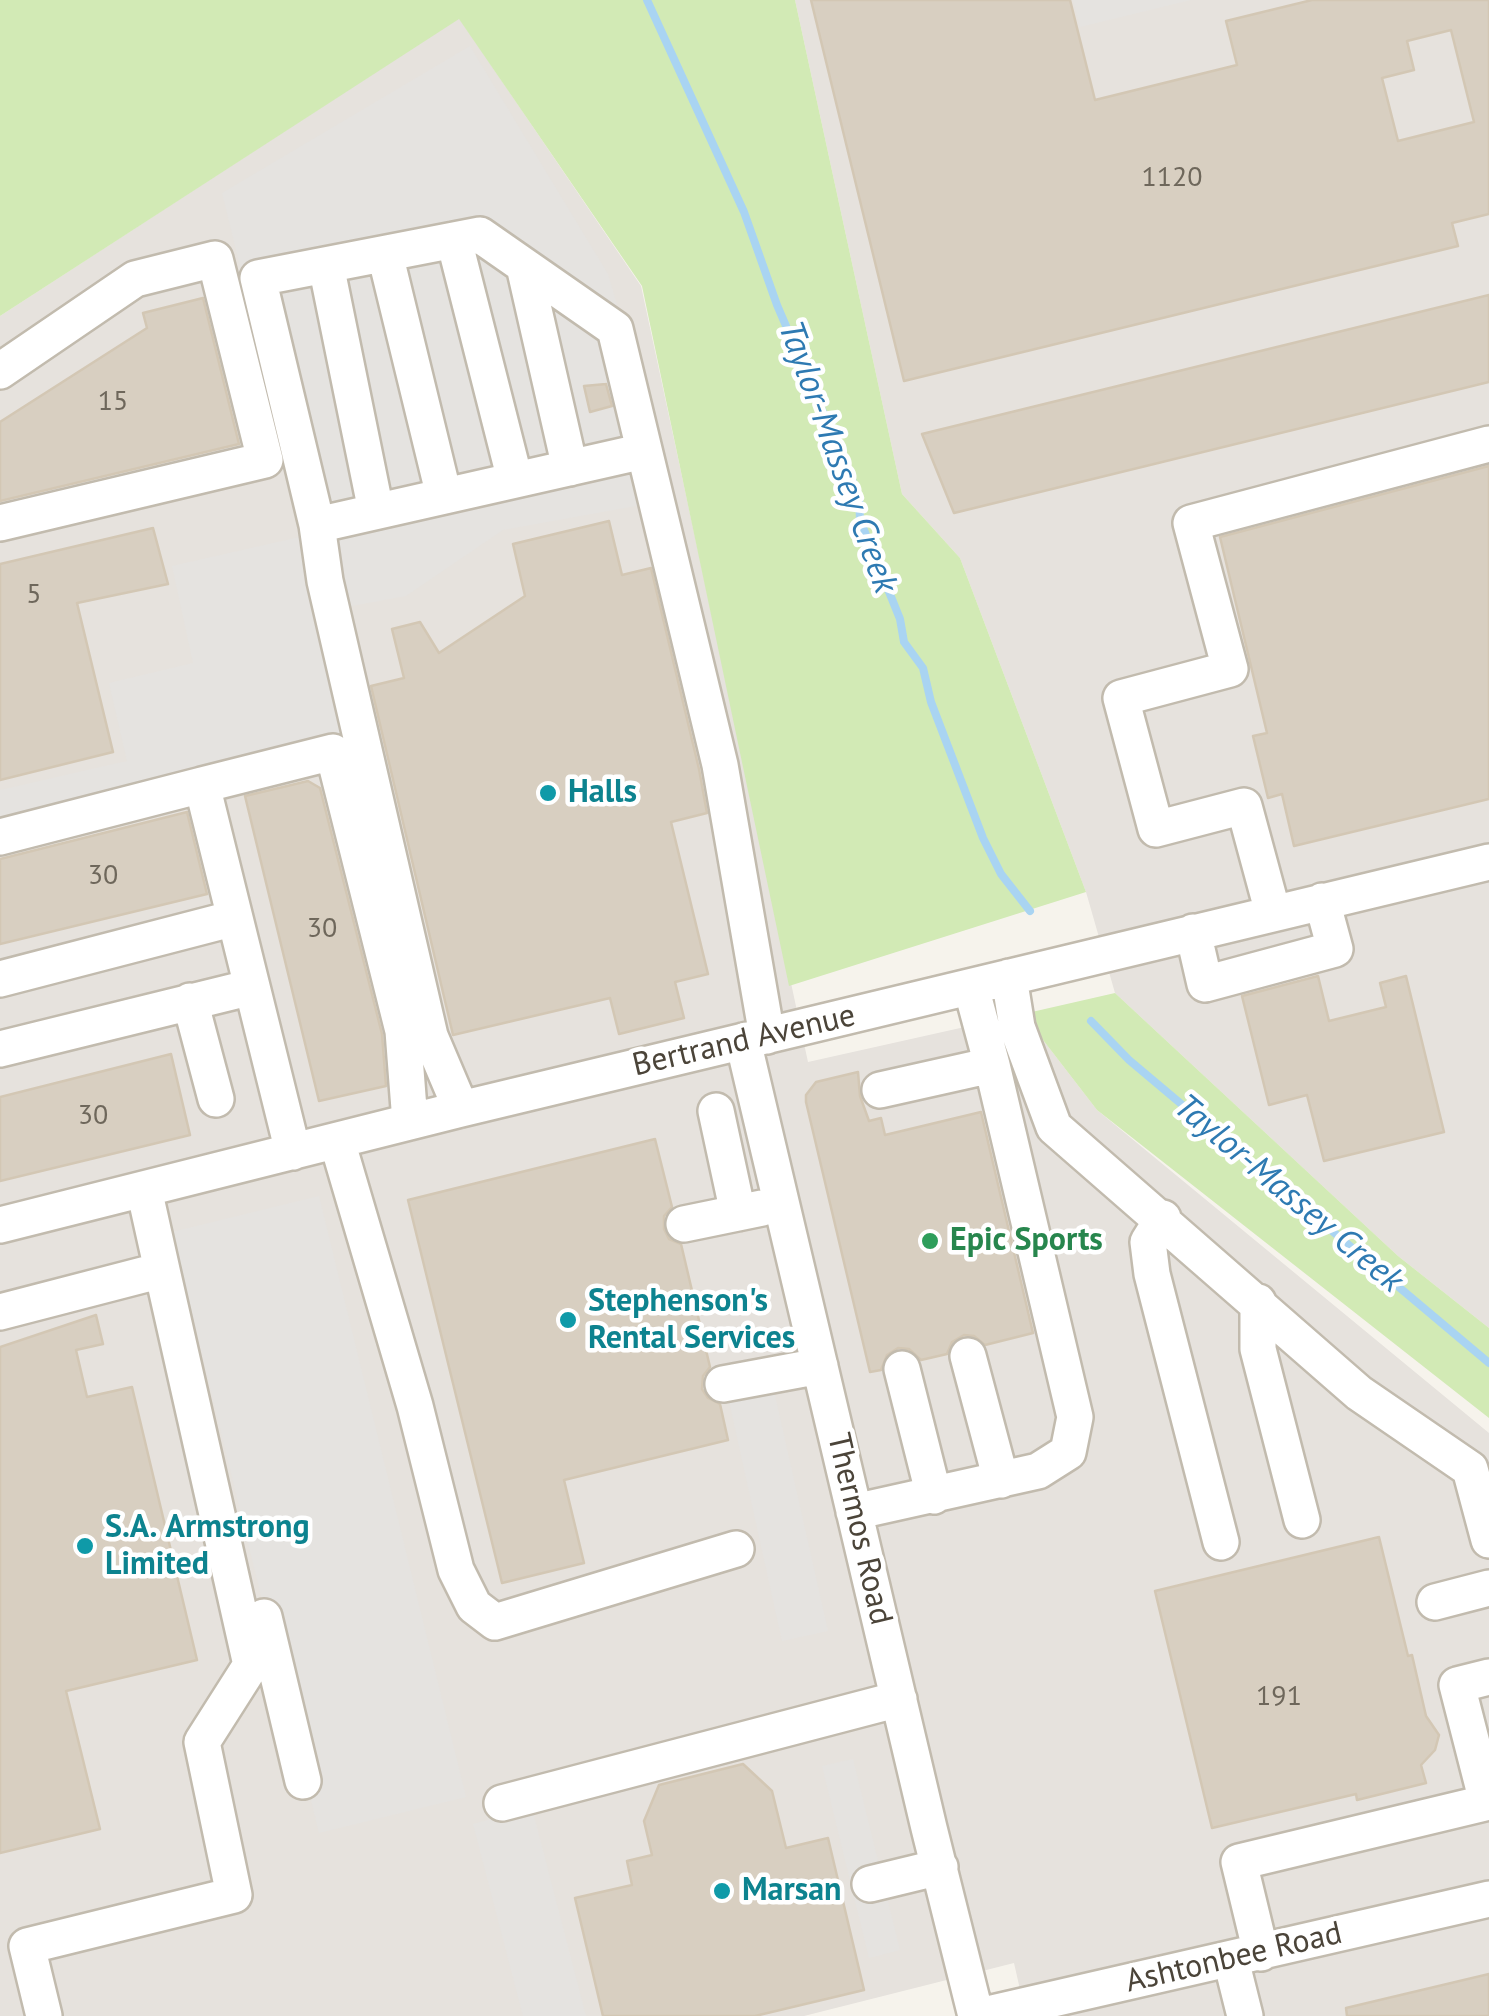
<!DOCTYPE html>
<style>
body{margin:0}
canvas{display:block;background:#f6f3ec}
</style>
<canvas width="1489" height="2016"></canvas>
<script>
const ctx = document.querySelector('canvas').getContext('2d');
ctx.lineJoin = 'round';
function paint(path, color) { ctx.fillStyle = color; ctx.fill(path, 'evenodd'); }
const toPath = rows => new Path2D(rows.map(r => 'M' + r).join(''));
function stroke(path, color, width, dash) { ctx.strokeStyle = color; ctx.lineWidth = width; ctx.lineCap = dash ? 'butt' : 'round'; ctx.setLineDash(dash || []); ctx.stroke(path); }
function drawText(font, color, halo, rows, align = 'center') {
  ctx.font = font + ' "PT Sans",sans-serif'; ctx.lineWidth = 9; ctx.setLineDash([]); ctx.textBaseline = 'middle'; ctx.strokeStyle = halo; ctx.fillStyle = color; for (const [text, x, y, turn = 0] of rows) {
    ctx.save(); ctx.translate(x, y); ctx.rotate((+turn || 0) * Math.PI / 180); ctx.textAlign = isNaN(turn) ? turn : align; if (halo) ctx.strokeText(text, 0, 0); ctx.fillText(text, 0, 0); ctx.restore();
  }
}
paint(toPath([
 [795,0,1489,0,1489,1328,1398,1256,1115,993,1086,892,960,558,902,494],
 [459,18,641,286,808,1062,1023,1014,1097,1110,1489,1433,1489,2016,1026,2016,1014,1963,804,2016,0,2016,0,316]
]), '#e6e2dd');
paint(toPath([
 [0,0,795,0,902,494,960,558,1086,892,789,986,642,286,459,19,0,316],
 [1115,993,1398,1256,1489,1328,1489,1418,1097,1110,1023,1014]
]), '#d2eab5');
paint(toPath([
 [1073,0,1191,0,1080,27],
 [470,46,608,274,674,499,503,530,406,596,325,611,222,193],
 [304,536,351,744,0,822,0,790,127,761,109,683,193,663,172,566],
 [319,1196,466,1797,319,1833,172,1232],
 [774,1391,828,1631,782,1641,729,1401],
 [853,1759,900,1950,869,1958,822,1766],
 [532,1808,586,2016,523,2016,473,1824]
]), '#e5e3e0');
stroke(toPath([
 [647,0,744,212,777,305,859,496,860,520,900,619,904,642,923,668,931,702,983,838,1001,874,1030,911],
 [1091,1021,1129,1060,1489,1363]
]), '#a9d4f2', 8);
const building = toPath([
 [811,0,1070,0,1095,100,1237,65,1226,21,1312,0,1489,0,1489,214,1452,223,1458,246,904,381,811,0],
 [1451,30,1474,122,1398,141,1382,78,1414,70,1407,41,1451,30],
 [1489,295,1489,382,954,513,922,434,1489,295],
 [203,298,239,444,0,501,0,422,147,328,143,313,203,298],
 [606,384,612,406,590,412,584,386,606,384],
 [1489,466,1489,799,1294,846,1282,794,1268,798,1253,736,1267,733,1220,537,1489,466],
 [609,521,622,575,651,568,699,769,707,813,671,822,708,974,675,982,684,1018,619,1034,610,998,453,1035,371,686,404,678,392,629,420,622,439,653,525,596,513,544,609,521],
 [153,528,168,584,77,603,113,752,0,780,0,564,153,528],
 [308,781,320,788,382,1034,386,1086,319,1101,245,796,308,781],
 [187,812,207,894,0,944,0,859,187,812],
 [1318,976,1329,1021,1386,1007,1380,983,1406,976,1444,1132,1324,1161,1307,1095,1269,1105,1242,996,1318,976],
 [171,1054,190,1135,0,1181,0,1097,171,1054],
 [858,1072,860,1096,869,1121,881,1118,885,1135,981,1112,1033,1333,985,1345,974,1336,964,1335,952,1342,947,1354,921,1360,909,1349,898,1348,887,1355,881,1370,870,1372,806,1102,806,1095,816,1082,858,1072],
 [655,1139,672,1207,664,1216,664,1229,669,1239,681,1244,710,1367,703,1376,702,1389,708,1398,720,1404,728,1440,564,1480,584,1563,502,1583,408,1200,655,1139],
 [96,1315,103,1344,76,1350,87,1397,132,1387,197,1660,66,1691,100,1829,0,1853,0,1347,96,1315],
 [1379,1537,1408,1656,1412,1655,1426,1716,1439,1735,1435,1750,1421,1765,1426,1783,1357,1800,1356,1794,1212,1828,1155,1591,1379,1537],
 [743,1764,772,1791,786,1848,828,1838,864,1990,755,2016,603,2016,575,1898,632,1885,627,1861,652,1855,644,1821,659,1785,743,1764],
 [1489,1974,1489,2016,1347,2016,1346,2008,1489,1974]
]);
paint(building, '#d8cfc1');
stroke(building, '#d3c7b4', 2.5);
const minor = toPath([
 [454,240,515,480],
 [385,254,444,496],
 [326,265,376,511],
 [524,266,570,468],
 [0,371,135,279,215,259,265,460,0,523],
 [644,451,317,525,258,278,480,235,615,329,720,765,767,1036],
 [317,525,325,581,430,1036,461,1109],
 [202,785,333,752,403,1031,410,1122],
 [0,837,202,785,293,1152],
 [1273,913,1244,806,1156,829,1121,698,1230,669,1191,523,1489,444],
 [1193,932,1205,984,1335,949,1322,901],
 [1009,977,1017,1027,1054,1127,1359,1393,1470,1469,1489,1540],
 [0,979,235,918],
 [190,1001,216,1099],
 [743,1041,929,1828,976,2016],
 [0,1049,252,987],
 [880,1090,992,1065],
 [716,1111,738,1213],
 [337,1141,415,1406,456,1570,474,1606,495,1622,736,1549],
 [1163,1218,1148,1242,1152,1274,1221,1542],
 [684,1224,762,1208],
 [0,1225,461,1109,1489,862],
 [1258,1302,1258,1349,1302,1520],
 [0,1312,162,1270,144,1189],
 [968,1356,1001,1480],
 [902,1369,934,1496],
 [723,1384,820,1366],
 [854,1512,1038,1471,1068,1452,1075,1417,992,1065,971,987],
 [1435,1602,1489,1588],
 [264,1617,303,1781],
 [1487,1802,1457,1685,1489,1677],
 [502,1803,899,1699],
 [870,1884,940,1867],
 [1261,1953,1239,1862,1489,1802],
 [1231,1960,1245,2016],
 [44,2016,27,1946,234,1895,202,1742,251,1665,162,1270],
 [979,2016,1489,1899]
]);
stroke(minor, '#c2bbae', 40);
stroke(minor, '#fff', 35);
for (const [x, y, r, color] of [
 [548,793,10,"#0f9aa8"],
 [930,1241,10,"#2e9e5b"],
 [568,1320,10,"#0f9aa8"],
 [85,1546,10,"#0f9aa8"],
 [722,1891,10,"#0f9aa8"]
]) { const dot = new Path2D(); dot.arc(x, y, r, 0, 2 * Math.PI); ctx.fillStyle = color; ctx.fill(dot); stroke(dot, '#fff', 4); }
drawText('28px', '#6e675b', null, [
 ["1120",1172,178],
 ["15",113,402],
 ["5",34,595],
 ["30",103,876],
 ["30",322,929],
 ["30",93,1116],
 ["191",1279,1697]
]);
drawText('bold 32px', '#0d838f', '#fff', [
 ["Halls",568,793],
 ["Stephenson's",588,1302],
 ["Rental Services",588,1339],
 ["S.A. Armstrong",105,1528],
 ["Limited",105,1565],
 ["Marsan",742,1891]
], 'left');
drawText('32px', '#4b4439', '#fff', [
 ["Bertrand Avenue",744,1041,-13],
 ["Thermos Road",859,1529,77],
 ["Ashtonbee Road",1234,1958,-13]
]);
drawText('bold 32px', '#27864d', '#fff', [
 ["Epic Sports",950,1241]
], 'left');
drawText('italic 35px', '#2e7ab2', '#fff', [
 ["Taylor-Massey Creek",837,457,70],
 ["Taylor-Massey Creek",1288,1194,40]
]);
</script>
